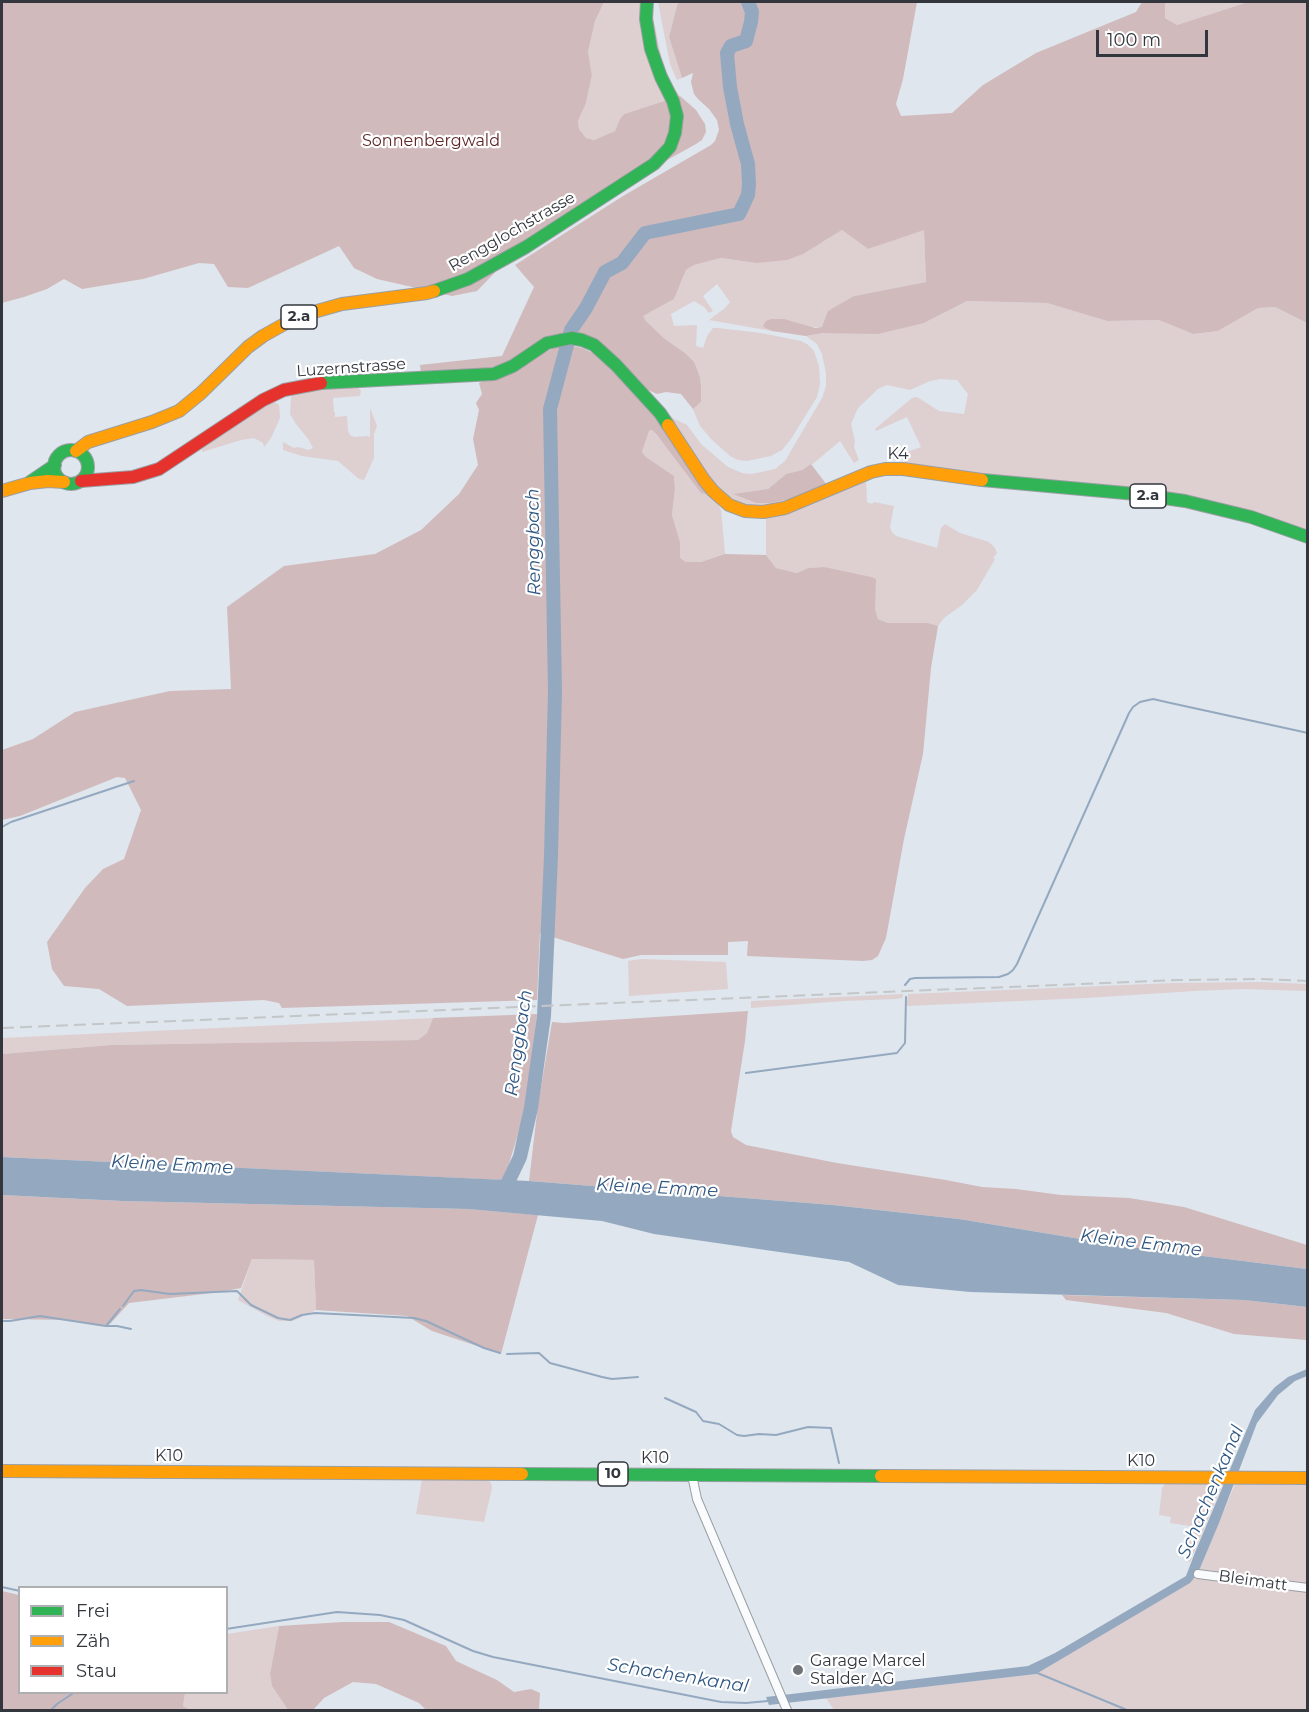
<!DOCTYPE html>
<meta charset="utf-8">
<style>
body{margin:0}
#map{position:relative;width:1309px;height:1712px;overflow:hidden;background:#dfe6ed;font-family:Montserrat,sans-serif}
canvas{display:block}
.frame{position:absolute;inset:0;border:3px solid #33373d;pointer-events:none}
.legend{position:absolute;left:18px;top:1586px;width:210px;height:108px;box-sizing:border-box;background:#fff;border:2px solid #adafb1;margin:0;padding:8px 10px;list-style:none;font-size:18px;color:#33373d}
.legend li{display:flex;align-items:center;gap:12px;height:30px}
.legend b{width:30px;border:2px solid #adafb1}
.scale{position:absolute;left:1096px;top:30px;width:112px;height:27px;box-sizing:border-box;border:3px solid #33373d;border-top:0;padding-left:8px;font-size:18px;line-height:21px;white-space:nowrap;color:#33373d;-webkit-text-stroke:4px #fff;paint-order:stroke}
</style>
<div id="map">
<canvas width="1309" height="1712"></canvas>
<div class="frame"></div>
<ul class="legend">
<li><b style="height:8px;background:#30b455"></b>Frei</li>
<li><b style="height:8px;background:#ff9f0a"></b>Zäh</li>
<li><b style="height:8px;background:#e5322d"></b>Stau</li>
</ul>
<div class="scale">100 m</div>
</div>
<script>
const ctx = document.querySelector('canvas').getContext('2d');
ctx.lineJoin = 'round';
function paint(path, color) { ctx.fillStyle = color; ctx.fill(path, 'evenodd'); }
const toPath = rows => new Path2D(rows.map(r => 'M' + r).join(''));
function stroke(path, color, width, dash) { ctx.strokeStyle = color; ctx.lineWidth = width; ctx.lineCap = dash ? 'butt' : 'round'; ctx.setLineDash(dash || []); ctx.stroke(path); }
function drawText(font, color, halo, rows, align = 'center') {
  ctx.font = font + ' Montserrat,sans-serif'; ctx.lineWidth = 4.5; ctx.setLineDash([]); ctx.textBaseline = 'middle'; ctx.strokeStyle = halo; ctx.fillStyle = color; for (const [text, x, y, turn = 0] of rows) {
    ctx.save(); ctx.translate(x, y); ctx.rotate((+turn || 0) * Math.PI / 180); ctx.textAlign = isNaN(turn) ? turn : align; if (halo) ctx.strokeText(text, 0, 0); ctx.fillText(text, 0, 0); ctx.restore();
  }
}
paint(toPath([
 [604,2,650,2,664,70,670,84,680,96,624,114,620,120,615,131,594,140,586,138,579,129,578,121,586,103,592,75,588,52,595,21],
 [658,2,678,2,669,37,682,78,677,80,670,64],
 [1165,2,1248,2,1177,25,1165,18],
 [924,229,926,282,854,296,822,327,765,328,772,331,709,320,725,308,730,302,717,284,703,296,713,311,709,313,704,307,694,301,671,314,674,326,697,325,696,346,703,348,707,336,713,328,718,328,761,333,801,341,807,344,814,351,819,366,820,384,817,397,791,439,782,450,771,456,747,461,738,460,730,456,712,440,700,426,693,409,701,402,700,376,685,353,665,339,646,321,642,316,674,299,686,270,694,265,721,258,756,263,823,242,842,230,868,249],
 [967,301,1047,303,1107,321,1159,320,1193,334,1218,331,1258,308,1275,307,1307,323,1307,533,1252,514,907,464,902,459,894,458,893,457,921,447,907,417,876,431,875,429,912,398,917,397,939,411,964,414,968,394,957,380,940,379,930,381,910,390,887,385,878,389,858,408,851,424,855,441,854,447,859,460,854,463,840,441,814,463,802,470,786,474,768,489,734,494,756,503,771,503,801,497,763,507,738,504,718,490,665,411,674,419,687,425,701,444,728,467,742,473,752,474,775,469,785,461,822,398,826,386,826,373,822,354,817,344,806,336,823,333,924,323],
 [358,387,361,391,360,396,333,398,334,412,335,412,335,417,347,416,348,431,350,435,354,437,367,436,370,437,370,408,377,426,374,434,374,458,364,480,359,479,338,461,302,456,283,450,283,442,294,448,298,447,309,450,313,448,309,440,296,424,290,414,291,397,296,392,305,390],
 [273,401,279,405,280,418,271,438,264,447,263,443,254,438,241,440,202,452,202,449],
 [652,430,716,501,721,510,725,554,701,562,686,562,679,558,680,542,672,515,675,489,674,476,646,457,642,452,649,431],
 [866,479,867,502,872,504,874,502,894,506,890,527,892,532,896,536,937,548,941,528,945,524,960,533,989,542,995,548,997,553,993,558,995,559,977,590,962,605,944,618,938,626,928,623,888,623,878,619,875,609,824,567,808,568,797,573,776,568,766,555,766,516],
 [641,959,726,962,728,989,629,996,628,961],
 [1261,982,1307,984,1307,991,1242,989,1194,991,1086,998,907,1006,907,1001,908,994,1174,983],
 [903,994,902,998,896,999,843,1001,751,1008,751,1001],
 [433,1018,427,1033,418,1040,111,1045,2,1054,2,1038],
 [252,1259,314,1260,316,1310,293,1321,279,1321,267,1316,238,1300],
 [422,1479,487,1479,491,1483,492,1488,484,1522,416,1514],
 [1165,1484,1223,1484,1190,1562,1186,1561,1190,1526,1170,1523,1171,1517,1159,1515,1162,1488],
 [1235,1484,1307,1485,1307,1586,1198,1573],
 [1196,1576,1307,1590,1307,1710,834,1710,826,1698,1036,1674],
 [279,1626,270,1674,272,1686,288,1710,190,1710,183,1706,185,1693,226,1692,227,1634]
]), '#decfd1');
paint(toPath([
 [2,2,604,2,595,21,588,52,592,75,586,103,578,121,579,129,586,138,594,140,615,131,620,119,624,114,680,96,696,110,705,124,706,132,702,140,696,144,651,169,509,258,477,291,452,296,377,279,354,268,339,246,248,288,228,287,214,264,199,263,143,279,82,289,64,279,47,289,24,297,2,303],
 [678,2,917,2,903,79,896,104,901,116,952,113,983,85,1036,53,1136,12,1142,2,1165,2,1165,18,1177,25,1248,2,1307,2,1307,323,1275,307,1258,308,1218,331,1193,334,1159,320,1107,321,1047,303,967,301,924,323,878,334,823,333,806,336,772,331,765,328,763,326,766,321,771,319,784,319,815,328,822,327,828,311,854,296,926,282,924,230,868,249,842,230,803,254,787,260,756,263,721,258,694,265,686,270,674,299,643,316,646,321,665,339,685,353,694,362,700,377,701,386,701,402,693,409,681,394,666,392,657,394,646,389,578,334,500,367,421,372,420,365,502,356,534,287,515,265,623,196,711,145,715,141,719,130,717,120,709,109,698,99,694,94,691,82,693,73,682,78,669,37],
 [568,345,582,348,597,355,646,402,710,495,701,493,657,435,652,430,649,431,642,452,646,457,674,476,675,489,672,515,680,542,680,558,686,562,701,562,725,554,766,555,776,568,797,573,808,568,824,567,871,577,876,579,875,609,878,619,888,623,928,623,938,626,931,668,923,754,904,839,886,938,878,956,872,960,863,961,747,956,748,941,728,942,728,955,641,955,623,959,540,933,537,1000,282,1008,279,1003,264,1000,127,1006,99,989,64,986,52,969,47,942,85,888,103,869,124,859,141,810,125,778,117,777,20,816,2,820,2,750,33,739,75,712,170,691,231,689,227,607,284,566,375,554,421,530,459,494,478,465,473,439,479,410,476,403,482,394,479,383,554,348],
 [811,464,827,485,801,497,771,503,756,503,733,494,768,489,786,474,802,470],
 [748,1011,745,1041,731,1131,733,1137,746,1145,837,1163,946,1180,982,1187,1016,1189,1061,1195,1129,1198,1184,1207,1307,1245,1307,1269,1123,1246,959,1219,833,1205,529,1181,538,1105,552,1022,564,1023],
 [537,1014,526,1108,504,1180,2,1157,2,1054,111,1045,418,1040,427,1033,433,1018],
 [2,1195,122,1201,468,1209,538,1215,501,1354,432,1331,407,1316,316,1310,314,1260,252,1259,241,1288,220,1292,129,1303,110,1324,99,1326,72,1320,2,1319],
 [1062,1295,1244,1300,1307,1307,1307,1340,1234,1334,1166,1313,1066,1300],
 [2,1591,19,1595,20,1692,185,1693,183,1706,190,1710,2,1710],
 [343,1622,389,1622,446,1646,456,1661,497,1680,514,1692,531,1689,540,1693,539,1710,426,1710,419,1703,376,1684,353,1682,324,1698,313,1710,288,1710,272,1686,270,1674,279,1626]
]), '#d0babc');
paint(toPath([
 [2,1157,529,1181,833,1205,959,1219,1123,1246,1307,1269,1307,1307,1244,1300,970,1292,898,1285,849,1262,654,1234,602,1221,468,1209,122,1201,2,1195],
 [1307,1369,1307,1376,1295,1381,1278,1395,1257,1423,1219,1523,1198,1573,1190,1583,1036,1674,769,1705,766,1697,1028,1666,1055,1653,1186,1576,1196,1550,1255,1410,1275,1387,1288,1377]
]), '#94a9c0');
stroke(toPath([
 [2,827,11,822,134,781],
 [905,985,910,979,915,978,999,977,1008,974,1013,970,1017,964,1129,713,1133,707,1140,702,1153,699,1166,702,1308,733],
 [746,1073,897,1053,905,1043,906,997],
 [123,1306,134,1291,141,1290,170,1294,237,1291,251,1305,278,1318,290,1320,302,1315,315,1313,414,1318,426,1321,484,1348,500,1353],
 [2,1321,10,1321,40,1316,106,1326,120,1309],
 [107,1326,117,1326,131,1329],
 [507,1354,539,1353,550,1363,602,1377,612,1379,638,1377],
 [665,1398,696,1412,703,1421,719,1424,737,1435,744,1436,759,1434,776,1435,808,1427,831,1428,839,1463],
 [2,1587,20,1591],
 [226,1629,337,1612,380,1615,404,1620,473,1651,493,1657,721,1702,746,1703,768,1701],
 [1035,1672,1127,1710],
 [51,1710,57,1704,75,1692]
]), '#94a9c0', 2);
stroke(toPath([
 [502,1195,520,1157,531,1108,544,1016,551,856,555,691,550,409,571,330,586,308,605,272,622,263,645,233,739,214,748,195,749,184,748,164,737,124,730,87,727,53,731,46,746,41,751,22,752,12,748,2]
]), '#94a9c0', 14);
const street = toPath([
 [692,1475,697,1499,787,1710],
 [1198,1574,1308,1588]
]);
const fast = toPath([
 [434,291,468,279,526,247,654,164,670,147,675,133,677,116,673,101,661,77,651,49,646,19,647,2],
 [321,383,494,374,513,366,547,343,571,338,582,340,594,345,616,365,660,413,668,425],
 '54 467a17 17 0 1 1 34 0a17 17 0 1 1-34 0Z',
 [982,480,1136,494,1185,501,1251,517,1308,537],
 [30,482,55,465],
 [522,1474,881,1476]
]);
const slow = toPath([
 [668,425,704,480,713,491,729,505,745,511,763,512,785,508,871,472,885,469,903,469,982,480],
 [76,451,88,442,152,422,179,411,201,393,248,347,263,336,288,322,310,313,342,304,427,293,434,291],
 [2,491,30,483,48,481,64,482],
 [2,1471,522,1474],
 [881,1476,1308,1478]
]);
const jam = toPath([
 [81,481,133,477,159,469,263,400,284,390,321,383]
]);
stroke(street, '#9a9fa4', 10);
stroke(fast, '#9a9fa4', 14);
stroke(slow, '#9a9fa4', 14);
stroke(jam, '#9a9fa4', 14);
stroke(street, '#fafbfc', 8);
stroke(fast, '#30b455', 12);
stroke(slow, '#ff9f0a', 12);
stroke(jam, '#e5322d', 12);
stroke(toPath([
 [2,1028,1179,980,1260,979,1308,981]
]), '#c4c6c8', 2, [12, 6]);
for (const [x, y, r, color] of [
 [798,1670,6,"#6f747b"]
]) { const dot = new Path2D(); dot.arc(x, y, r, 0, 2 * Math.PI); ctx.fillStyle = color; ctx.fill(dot); stroke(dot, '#fff', 2); }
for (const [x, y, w] of [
 [299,317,36],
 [1148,496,36],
 [613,1474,30]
]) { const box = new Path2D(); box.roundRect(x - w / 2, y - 12, w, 24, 4.5); ctx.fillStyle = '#fff'; ctx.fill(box); stroke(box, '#33373d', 1.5); }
drawText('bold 15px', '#33373d', null, [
 ["2.a",299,317],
 ["2.a",1148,496],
 ["10",613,1474]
]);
drawText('16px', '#5f2526', '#fff', [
 ["Sonnenbergwald",431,141]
]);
drawText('16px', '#33373d', '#fff', [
 ["Rengglochstrasse",512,232,-30],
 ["Luzernstrasse",351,368,-4],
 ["K4",898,454],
 ["K10",169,1456],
 ["K10",655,1458],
 ["K10",1141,1461],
 ["Bleimatt",1253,1581,8]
]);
drawText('16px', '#33373d', '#fff', [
 ["Garage Marcel",810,1661],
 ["Stalder AG",810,1679]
], 'left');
drawText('italic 18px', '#2f5783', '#fff', [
 ["Renggbach",534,542,-91],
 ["Renggbach",519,1043,-82],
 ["Kleine Emme",172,1165,3],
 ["Kleine Emme",657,1188,3],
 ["Kleine Emme",1141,1243,7],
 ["Schachenkanal",1211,1492,-67],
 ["Schachenkanal",678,1676,9]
]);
</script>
